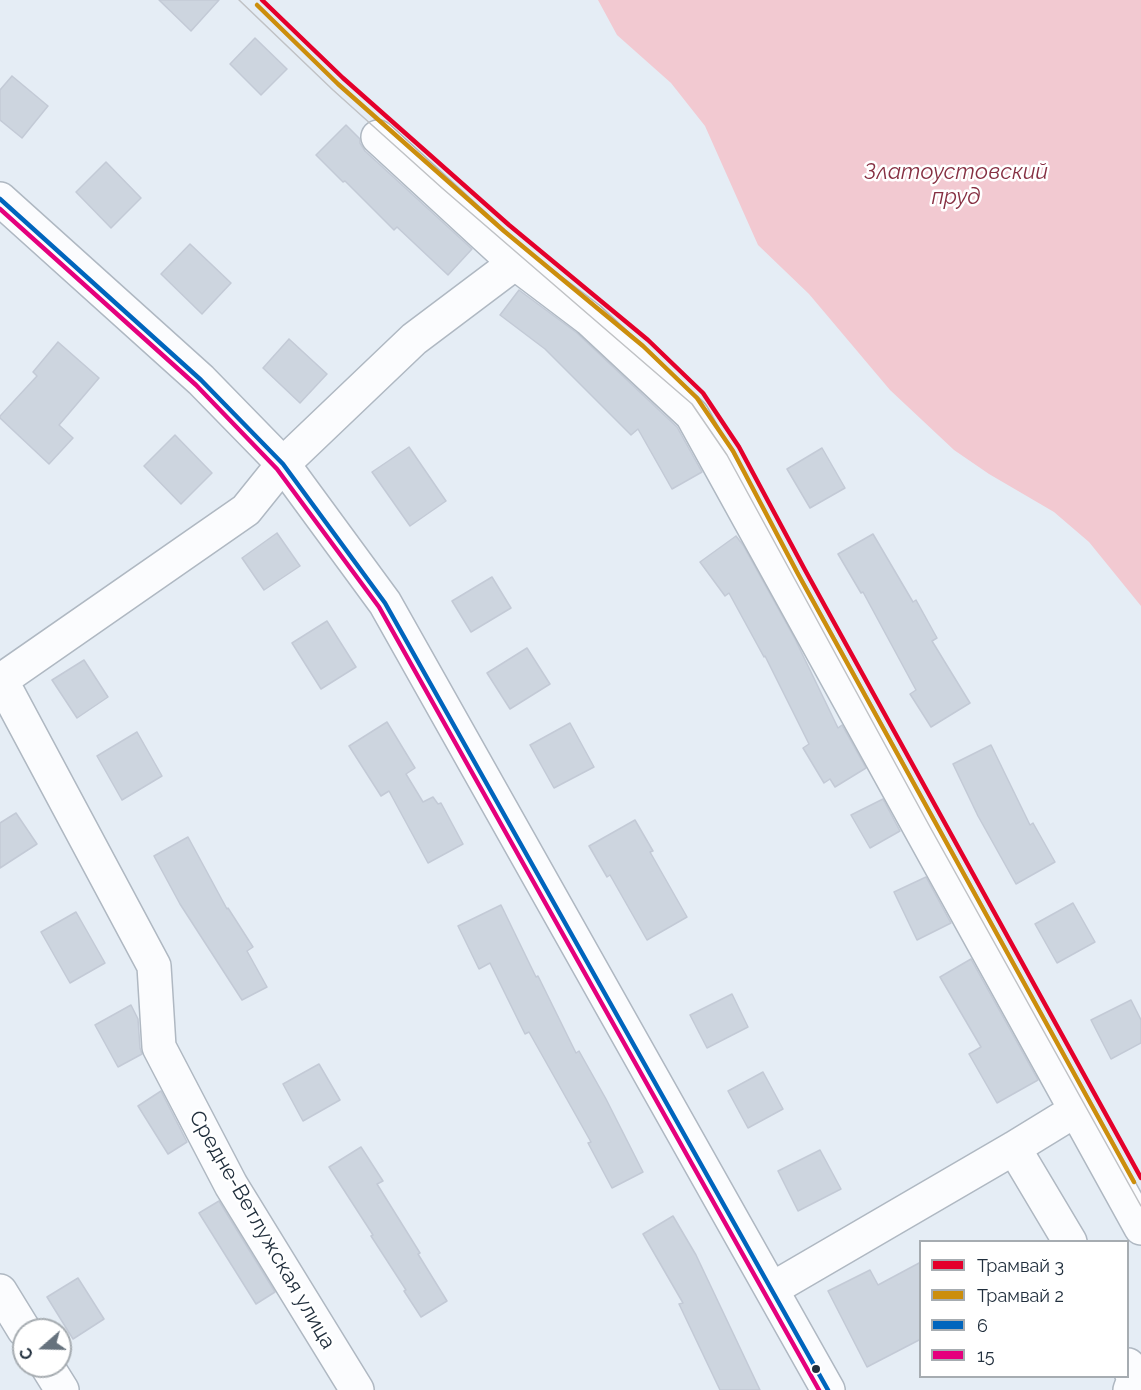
<!DOCTYPE html>
<meta charset="utf-8">
<style>
body{margin:0}
#map{position:relative;width:1141px;height:1390px;overflow:hidden;background:#e5edf5;font-family:Raleway,sans-serif}
canvas{display:block}
.legend{position:absolute;left:919px;top:1240px;width:210px;height:138px;box-sizing:border-box;background:#fff;border:2px solid #a6acb1;margin:0;padding:8px 10px;list-style:none;font-size:18px;color:#212f3d}
.legend li{display:flex;align-items:center;gap:12px;height:30px}
.legend b{width:30px;border:2px solid #a6acb1}
.north{position:absolute;left:12px;top:1318px;width:60px;height:60px;box-sizing:border-box;background:#fff;border:2px solid #a6acb1;border-radius:50%;rotate:250deg;font-size:16px;font-weight:700;line-height:24px;text-align:center;color:#212f3d}
.north::after{content:'';display:block;margin:auto;width:21px;height:27px;background:#66727d;clip-path:polygon(50% 0,100% 100%,50% 72%,0 100%)}
</style>
<div id="map">
<canvas width="1141" height="1390"></canvas>
<ul class="legend">
<li><b style="height:8px;background:#e4002b"></b>Трамвай 3</li>
<li><b style="height:8px;background:#cc8e0c"></b>Трамвай 2</li>
<li><b style="height:8px;background:#0065bd"></b>6</li>
<li><b style="height:8px;background:#e5007d"></b>15</li>
</ul>
<div class="north">С</div>
</div>
<script>
const ctx = document.querySelector('canvas').getContext('2d');
ctx.lineJoin = 'round';
function paint(path, color) { ctx.fillStyle = color; ctx.fill(path, 'evenodd'); }
const toPath = rows => new Path2D(rows.map(r => 'M' + r).join(''));
function stroke(path, color, width, dash) { ctx.strokeStyle = color; ctx.lineWidth = width; ctx.lineCap = dash ? 'butt' : 'round'; ctx.setLineDash(dash || []); ctx.stroke(path); }
function drawText(font, color, halo, rows, align = 'center') {
  ctx.font = font + ' Raleway,sans-serif'; ctx.lineWidth = 5; ctx.setLineDash([]); ctx.textBaseline = 'middle'; ctx.strokeStyle = halo; ctx.fillStyle = color; for (const [text, x, y, turn = 0] of rows) {
    ctx.save(); ctx.translate(x, y); ctx.rotate((+turn || 0) * Math.PI / 180); ctx.textAlign = isNaN(turn) ? turn : align; if (halo) ctx.strokeText(text, 0, 0); ctx.fillText(text, 0, 0); ctx.restore();
  }
}
paint(toPath([
 [598,0,1141,0,1141,606,1089,542,1054,512,989,474,954,450,890,390,809,294,758,245,705,126,671,83,617,35]
]), '#f2c9d1');
const building = toPath([
 [159,0,219,0,191,31,159,0],
 [255,38,287,69,261,95,230,64,255,38],
 [12,76,48,106,22,138,0,120,0,90,12,76],
 [346,125,360,139,360,143,365,151,472,249,448,275,397,227,394,230,345,181,343,182,316,155,346,125],
 [106,162,141,198,111,228,76,192,106,162],
 [190,244,231,283,202,314,161,274,190,244],
 [519,290,577,333,677,427,702,472,672,489,638,429,631,435,545,349,500,315,519,290],
 [289,339,327,374,300,403,263,368,289,339],
 [58,342,99,378,59,425,73,438,49,464,0,418,0,416,37,376,33,372,58,342],
 [175,435,212,473,181,504,144,466,175,435],
 [409,447,446,501,410,526,372,472,409,447],
 [822,448,845,488,810,508,787,469,822,448],
 [277,533,300,566,264,590,242,558,277,533],
 [873,534,913,602,916,600,937,638,932,641,970,703,931,727,910,694,916,690,863,592,861,593,838,554,873,534],
 [736,536,743,545,795,639,838,728,842,725,866,768,835,787,830,779,824,783,803,748,809,744,765,656,764,657,729,593,725,596,700,562,736,536],
 [492,577,511,608,471,632,452,601,492,577],
 [327,621,356,667,321,689,292,643,327,621],
 [527,648,550,684,510,709,487,673,527,648],
 [84,660,108,697,77,718,52,680,84,660],
 [387,722,415,768,406,774,423,802,433,797,438,804,441,803,463,844,428,863,389,791,381,796,349,746,387,722],
 [570,723,594,767,554,788,530,745,570,723],
 [137,732,162,776,122,800,97,756,137,732],
 [991,745,1030,825,1033,823,1055,862,1016,884,978,816,953,764,991,745],
 [883,799,900,831,870,848,851,815,883,799],
 [16,813,37,844,0,868,0,823,16,813],
 [635,820,653,851,650,852,687,917,647,940,610,875,607,877,589,846,635,820],
 [188,837,227,909,228,908,253,947,247,951,267,987,242,1000,180,904,154,856,188,837],
 [926,877,951,923,917,940,894,892,926,877],
 [1073,903,1095,942,1057,963,1035,924,1073,903],
 [501,905,536,977,538,976,576,1053,579,1051,606,1099,643,1172,612,1188,588,1143,591,1142,529,1032,525,1034,490,963,479,969,458,926,501,905],
 [76,912,105,963,70,983,41,932,76,912],
 [971,959,1038,1080,997,1103,969,1054,981,1047,940,977,971,959],
 [732,994,748,1027,707,1048,690,1015,732,994],
 [1131,1000,1141,1020,1141,1043,1111,1059,1091,1020,1131,1000],
 [131,1005,138,1019,140,1048,142,1054,118,1067,95,1025,131,1005],
 [319,1064,340,1100,303,1121,283,1084,319,1064],
 [763,1072,783,1109,748,1128,728,1091,763,1072],
 [161,1091,187,1142,168,1154,138,1106,161,1091],
 [361,1147,383,1181,377,1184,420,1253,418,1254,447,1301,421,1317,404,1291,406,1290,371,1236,373,1235,329,1167,361,1147],
 [820,1150,841,1189,798,1211,778,1171,820,1150],
 [219,1201,275,1292,256,1304,199,1213,219,1201],
 [673,1216,696,1255,760,1390,720,1390,679,1304,683,1303,643,1234,673,1216],
 [921,1262,921,1339,867,1367,828,1291,870,1270,878,1285,921,1262],
 [78,1278,104,1319,73,1339,47,1297,78,1278]
]);
paint(building, '#cdd5df');
stroke(building, '#c3cad6', 1.5);
const minor = toPath([
 [378,137,515,263,589,319,692,415,1141,1228],
 [0,678,154,966,159,1047,231,1185,357,1390],
 [0,681,246,510,283,464,414,339,515,263],
 [1014,1148,1070,1242],
 [772,1289,1014,1148,1076,1110],
 [0,1291,24,1330],
 [1128,1365,1134,1379,1130,1390],
 [47,1366,62,1390]
]);
const major = toPath([
 [0,199,201,380,283,464,385,603,828,1390]
]);
stroke(minor, '#afb8c2', 36);
stroke(major, '#afb8c2', 36);
stroke(minor, '#fbfcfe', 33);
stroke(major, '#fbfcfe', 33);
stroke(toPath([
 [239,0,333,90,442,188,692,404,727,455,930,827,1141,1206]
]), '#c0c2c5', 1.5);
stroke(toPath([
 [0,199,201,380,283,464,385,603,828,1390]
]), '#0065bd', 4.5);
stroke(toPath([
 [0,209,196,385,277,469,379,607,819,1390]
]), '#e5007d', 4.5);
stroke(toPath([
 [262,0,343,78,509,225,648,340,703,393,739,447,805,570,1141,1178]
]), '#e4002b', 4.5);
stroke(toPath([
 [257,5,338,84,504,231,643,346,697,398,733,451,798,574,1134,1182]
]), '#cc8e0c', 4.5);
for (const [x, y, r, color] of [
 [816,1369,5,"#212f3d"]
]) { const dot = new Path2D(); dot.arc(x, y, r, 0, 2 * Math.PI); ctx.fillStyle = color; ctx.fill(dot); stroke(dot, '#fff', 2); }
drawText('21px', '#212f3d', '#fff', [
 ["Средне-Ветлужская улица",262,1230,60]
]);
drawText('italic 22px', '#862f42', '#fff', [
 ["Златоустовский",956,172],
 ["пруд",956,197]
]);
</script>
